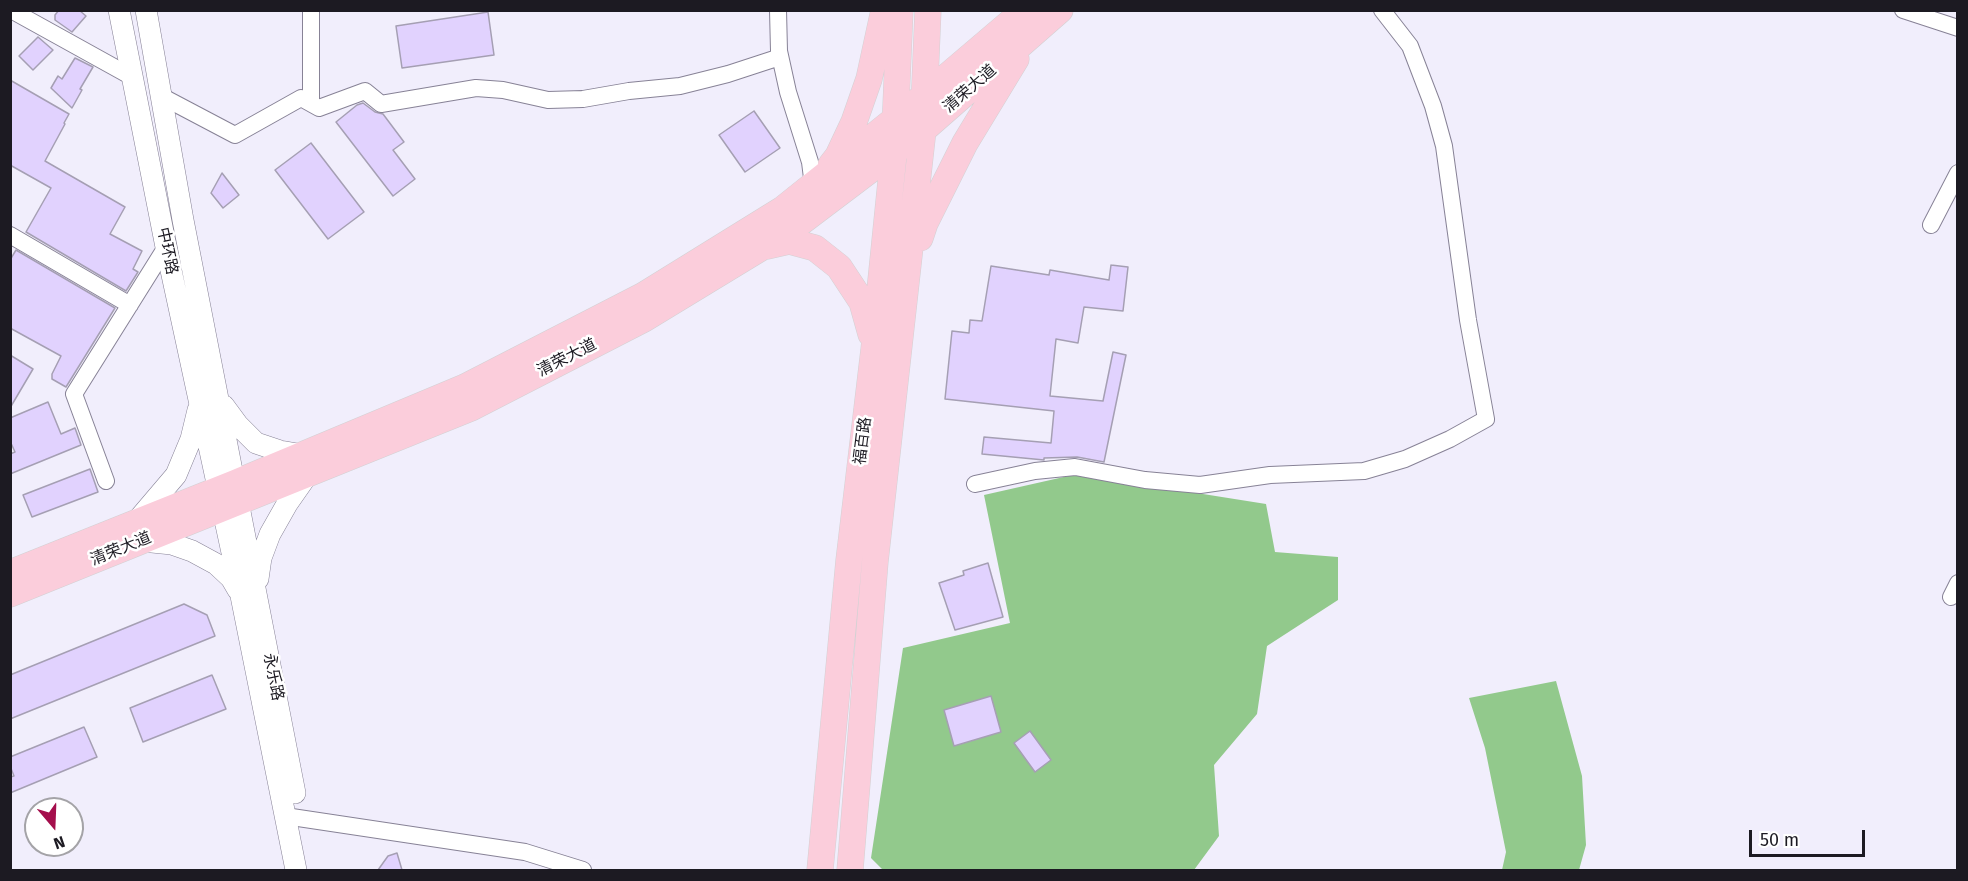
<!DOCTYPE html>
<meta charset="utf-8">
<style>
body{margin:0}
#map{position:relative;width:1968px;height:881px;overflow:hidden;background:#f1eefc;font-family:"Fira Sans",sans-serif}
canvas{display:block}
.frame{position:absolute;inset:0;border:12px solid #1c1a22;pointer-events:none}
.north{position:absolute;left:24px;top:797px;width:60px;height:60px;box-sizing:border-box;background:#fff;border:2px solid #a4a3a7;border-radius:50%;rotate:161deg;font-size:16px;font-weight:700;line-height:24px;text-align:center;color:#1c1a22}
.north::after{content:'';display:block;margin:auto;width:21px;height:27px;background:#a40e4c;clip-path:polygon(50% 0,100% 100%,50% 72%,0 100%)}
.scale{position:absolute;left:1749px;top:830px;width:116px;height:27px;box-sizing:border-box;border:3px solid #1c1a22;border-top:0;padding-left:8px;font-size:18px;line-height:21px;white-space:nowrap;color:#1c1a22;-webkit-text-stroke:4px #fff;paint-order:stroke}
</style>
<div id="map">
<canvas width="1968" height="881"></canvas>
<div class="frame"></div>
<div class="north">N</div>
<div class="scale">50 m</div>
</div>
<script>
const ctx = document.querySelector('canvas').getContext('2d');
ctx.lineJoin = 'round';
function paint(path, color) { ctx.fillStyle = color; ctx.fill(path, 'evenodd'); }
const toPath = rows => new Path2D(rows.map(r => 'M' + r).join(''));
function stroke(path, color, width, dash) { ctx.strokeStyle = color; ctx.lineWidth = width; ctx.lineCap = dash ? 'butt' : 'round'; ctx.setLineDash(dash || []); ctx.stroke(path); }
function drawText(font, color, halo, rows, align = 'center') {
  ctx.font = font + ' "Fira Sans","Noto Sans SC",sans-serif'; ctx.lineWidth = 5; ctx.setLineDash([]); ctx.textBaseline = 'middle'; ctx.strokeStyle = halo; ctx.fillStyle = color; for (const [text, x, y, turn = 0] of rows) {
    ctx.save(); ctx.translate(x, y); ctx.rotate((+turn || 0) * Math.PI / 180); ctx.textAlign = isNaN(turn) ? turn : align; if (halo) ctx.strokeText(text, 0, 0); ctx.fillText(text, 0, 0); ctx.restore();
  }
}
paint(toPath([
 [1077,474,1266,504,1275,552,1338,557,1338,600,1267,646,1257,714,1214,765,1219,836,1194,870,883,870,871,858,903,648,1010,623,984,495],
 [1556,681,1582,776,1586,845,1579,870,1502,870,1506,852,1485,748,1469,698]
]), '#92c98c');
const building = toPath([
 [59,10,79,10,86,16,72,32,55,20,55,15,59,10],
 [488,12,494,55,402,68,396,26,488,12],
 [38,37,53,50,33,70,19,56,38,37],
 [75,58,93,67,80,89,82,90,72,108,51,88,58,76,62,79,75,58],
 [10,80,69,114,64,123,65,124,45,161,125,207,110,234,142,251,133,269,138,272,126,291,26,232,51,188,10,165,10,80],
 [363,103,375,112,383,114,404,142,393,150,415,179,393,196,336,122,357,105,363,103],
 [754,111,780,148,745,172,719,135,754,111],
 [311,143,364,212,328,239,275,170,311,143],
 [222,173,239,195,223,208,211,193,222,173],
 [16,250,115,308,66,387,52,379,52,374,61,356,10,328,10,260,16,250],
 [1111,265,1128,267,1123,311,1084,307,1078,343,1056,339,1050,396,1103,401,1113,352,1126,355,1104,462,1077,457,1044,458,1044,460,982,454,984,437,1051,443,1054,411,945,399,952,331,969,333,970,320,982,321,991,266,1049,275,1050,270,1109,280,1111,265],
 [10,355,33,369,10,408,10,355],
 [48,402,61,434,75,428,81,445,10,474,10,454,15,452,10,441,10,418,48,402],
 [90,469,98,492,32,517,23,495,90,469],
 [988,563,1003,617,955,630,939,583,964,575,963,571,988,563],
 [184,604,207,615,215,636,10,719,10,675,184,604],
 [212,675,226,709,143,742,130,708,212,675],
 [991,696,1001,732,954,746,944,710,991,696],
 [84,727,97,757,10,793,10,777,14,776,10,766,10,757,84,727],
 [1030,731,1051,760,1035,772,1014,743,1030,731],
 [397,853,402,870,378,870,388,856,397,853]
]);
paint(building, '#e1d2fe');
stroke(building, '#a59fb3', 1.5);
const minor = toPath([
 [11,10,132,77],
 [311,10,311,103],
 [778,10,779,51,788,92,810,162,813,186],
 [1903,10,1958,28],
 [161,96,235,135,301,98,319,108,365,91,381,104,476,88,503,90,548,100,583,99,629,91,680,86,728,74,780,57],
 [1931,225,1958,173],
 [10,235,130,305],
 [106,481,74,394,166,247],
 [975,484,1035,471,1075,467,1145,480,1200,485,1270,475,1364,471,1405,459,1450,439,1486,419,1468,320,1444,146,1433,106,1410,46,1382,10],
 [1951,597,1958,583],
 [285,816,525,852,583,870]
]);
const tertiary = toPath([
 [119,10,166,247,236,571,296,870],
 [146,10,183,220,295,793],
 [224,406,238,425,256,443,280,451,303,455],
 [136,522,176,475,191,439,198,410],
 [142,541,172,544,192,551,216,564,231,578,238,590],
 [258,579,261,558,270,534,287,504,308,474]
]);
const primary = toPath([
 [831,165,838,156,854,122,869,79,884,10],
 [920,238,925,223,965,143,1016,59],
 [767,246,789,241,815,248,839,267,862,302,871,334],
 [10,573,235,483,465,387,644,295,783,209,924,96,1025,10],
 [10,594,471,408,644,319,792,229,923,130,1060,10],
 [820,870,849,560,874,349,894,151,900,10],
 [850,870,875,562,923,130,928,10]
]);
stroke(minor, '#878296', 18);
stroke(tertiary, '#878296', 22);
stroke(primary, '#d2d1d3', 27);
stroke(minor, '#fff', 16);
stroke(tertiary, '#fff', 21);
stroke(primary, '#fbcddb', 26);
drawText('16px', '#1c1a22', '#fff', [
 ["清荣大道",970,89,-41],
 ["中环路",167,251,78],
 ["清荣大道",567,358,-27],
 ["福百路",863,441,-83],
 ["清荣大道",121,549,-22],
 ["永乐路",273,677,79]
]);
</script>
